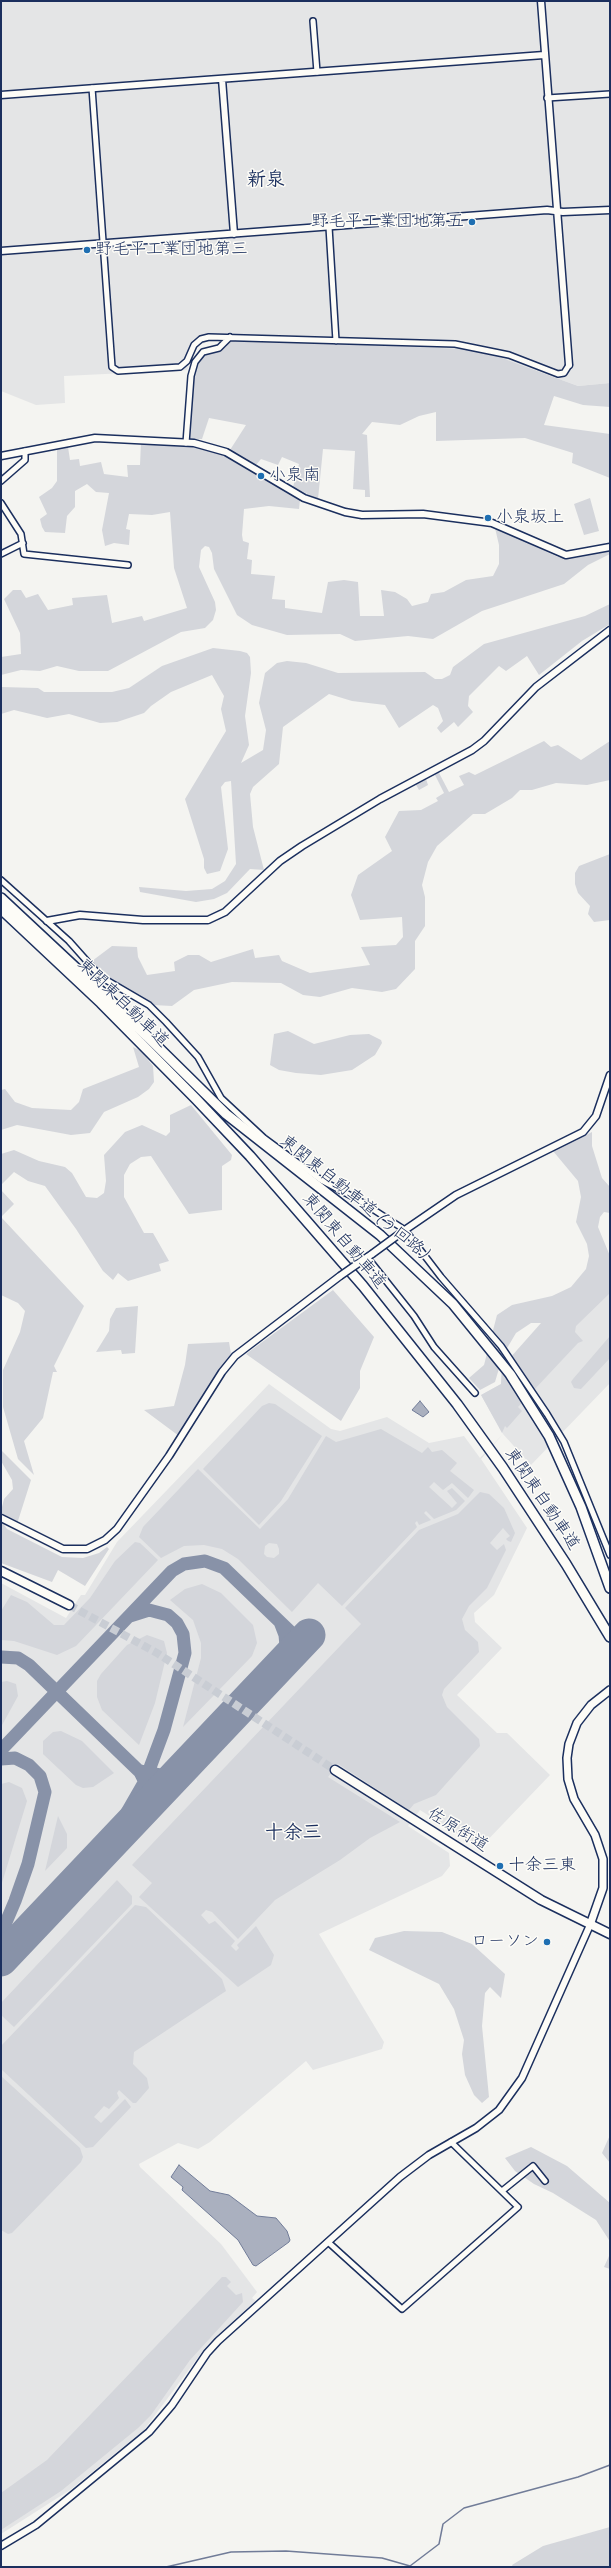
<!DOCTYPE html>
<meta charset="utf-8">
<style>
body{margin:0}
#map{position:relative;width:611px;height:2568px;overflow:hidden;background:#f4f4f1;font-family:Caveat,sans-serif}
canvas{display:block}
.frame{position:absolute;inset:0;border:2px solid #1b2f5e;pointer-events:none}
</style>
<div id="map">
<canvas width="611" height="2568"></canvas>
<div class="frame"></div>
</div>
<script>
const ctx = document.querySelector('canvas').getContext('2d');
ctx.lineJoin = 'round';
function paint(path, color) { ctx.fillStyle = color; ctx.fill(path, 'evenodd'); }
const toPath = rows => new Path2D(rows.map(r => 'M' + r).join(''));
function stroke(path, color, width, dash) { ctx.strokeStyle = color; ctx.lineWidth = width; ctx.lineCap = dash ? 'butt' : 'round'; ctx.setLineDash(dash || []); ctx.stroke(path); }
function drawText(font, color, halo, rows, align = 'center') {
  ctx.font = font + ' Caveat,"Klee One",sans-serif'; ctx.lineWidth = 3; ctx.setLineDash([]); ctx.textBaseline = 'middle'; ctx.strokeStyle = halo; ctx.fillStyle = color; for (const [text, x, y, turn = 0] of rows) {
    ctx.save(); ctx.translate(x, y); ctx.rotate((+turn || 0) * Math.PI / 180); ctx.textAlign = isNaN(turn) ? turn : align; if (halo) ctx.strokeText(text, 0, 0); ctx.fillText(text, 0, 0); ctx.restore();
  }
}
paint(toPath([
 [1,1,610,1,610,383,578,386,494,355,463,349,211,340,198,346,187,370,64,376,65,403,36,405,1,391],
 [610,1256,610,1383,531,1465,503,1434,481,1459,527,1528,494,1595,474,1613,475,1622,502,1648,457,1695,497,1733,507,1733,550,1775,480,1848,420,1810,408,1826,449,1853,450,1866,442,1876,319,1934,384,2042,382,2049,313,2070,306,2061,210,2142,198,2149,178,2143,139,2164,140,2167,221,2244,257,2292,252,2298,256,2301,208,2344,144,2430,70,2490,1,2534,1,1583,66,1618,81,1595,85,1595,117,1542,269,1384,331,1429,340,1431,387,1417,429,1443,464,1436,480,1458,503,1434,481,1395,501,1384,502,1367,542,1323,548,1322]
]), '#e4e5e6');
paint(toPath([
 [230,339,463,349,494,355,578,386,610,383,610,407,583,405,554,396,544,425,610,434,610,478,572,463,573,453,525,438,436,441,436,412,419,416,400,425,372,422,362,434,367,435,370,497,365,497,365,490,353,489,355,451,323,449,318,499,293,487,299,464,282,457,278,465,261,459,256,465,230,450,246,425,209,418,202,439,189,439,193,376,197,366,206,353,226,347],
 [141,442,190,445,212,449,300,500,299,509,269,506,244,509,242,535,243,541,249,543,247,559,252,560,251,574,275,576,272,599,285,600,285,608,322,613,328,582,344,580,358,582,360,616,384,616,381,590,395,592,407,599,412,606,428,602,431,594,444,592,466,580,493,576,499,564,499,545,495,528,558,557,575,558,610,550,610,554,588,565,564,584,482,611,433,639,408,636,355,641,340,634,287,635,252,625,237,615,214,569,212,553,209,547,205,546,201,550,199,567,215,602,216,610,213,620,205,628,181,632,108,671,79,671,57,666,40,671,21,670,1,675,1,657,21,654,20,633,4,599,13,590,21,590,26,598,38,594,48,610,73,605,72,598,107,595,112,623,142,616,144,621,187,608,174,568,170,512,152,515,129,514,126,529,130,530,129,545,114,543,105,546,102,530,109,493,96,492,87,484,75,491,75,507,67,516,65,533,45,532,42,527,40,519,47,514,39,497,52,488,57,481,57,449,68,447,70,460,79,459,80,466,101,462,104,474,128,477,127,465,140,465],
 [590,498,599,531,584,535,574,504],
 [610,604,610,624,582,641,539,675,527,656,506,671,499,666,469,696,468,706,473,712,458,727,454,722,441,733,437,728,443,721,438,708,433,705,399,728,385,705,352,701,329,694,283,727,279,764,253,787,250,794,253,827,264,870,250,869,227,893,214,899,196,902,140,892,139,887,186,891,212,889,225,881,236,864,231,781,225,782,221,787,228,849,220,871,207,874,204,868,204,859,185,799,226,731,221,709,224,696,212,675,171,692,151,706,144,713,117,722,100,723,69,714,47,718,14,710,1,714,1,687,38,688,44,692,112,692,129,688,162,666,213,648,240,651,247,653,250,657,251,673,245,716,249,745,241,763,263,750,266,730,259,703,265,673,277,663,287,661,306,663,338,673,425,672,435,679,442,679,450,675,453,667,484,644,585,616],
 [544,741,551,747,558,745,581,760,610,741,610,780,587,785,556,783,532,790,520,790,512,798,485,814,473,814,437,846,428,862,422,885,425,897,425,926,415,941,415,969,396,989,382,992,352,988,320,997,303,995,281,983,232,982,194,990,172,1006,153,1005,109,979,92,961,112,946,137,947,138,957,147,975,175,971,174,962,188,955,199,955,211,962,253,949,255,958,279,955,282,961,310,973,370,965,361,947,396,945,403,937,402,917,360,920,351,895,358,875,392,851,385,837,399,811,421,810,438,801,436,798,444,793,435,775,426,779,428,785,419,790,415,783,438,771,449,792,464,785,459,776,469,772,475,775],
 [610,854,610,920,594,922,588,914,590,906,578,893,575,884,575,873,579,866],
 [288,1031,314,1044,350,1035,369,1034,381,1040,382,1043,375,1055,352,1070,321,1075,296,1073,279,1070,270,1065,274,1034],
 [133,1047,141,1051,153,1066,154,1082,149,1089,138,1097,104,1112,90,1133,71,1135,17,1125,1,1130,1,1090,5,1089,15,1102,32,1108,71,1110,79,1102,83,1089,139,1067],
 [191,1105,232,1155,231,1160,222,1166,222,1210,189,1214,151,1156,141,1157,130,1164,124,1175,124,1197,144,1233,153,1233,169,1261,159,1264,161,1271,128,1281,118,1273,113,1280,103,1271,76,1229,45,1186,28,1181,14,1172,1,1185,1,1154,14,1150,39,1161,65,1167,72,1173,86,1197,97,1198,104,1193,106,1181,104,1155,125,1132,142,1125,166,1136,170,1132,170,1115],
 [592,1132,592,1146,602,1178,610,1187,610,1213,604,1212,600,1217,598,1227,610,1256,610,1293,576,1326,575,1332,583,1341,578,1343,518,1407,522,1411,507,1428,505,1426,502,1433,481,1395,501,1384,502,1367,541,1323,531,1323,516,1333,503,1355,495,1382,480,1390,469,1378,484,1365,497,1315,512,1305,552,1296,571,1287,586,1269,589,1256,587,1244,576,1222,581,1197,578,1181,553,1151],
 [1,1190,14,1204,1,1217,84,1306,54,1366,57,1372,53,1372,43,1418,24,1441,34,1475,18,1459,3,1407,3,1370,20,1332,25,1311,18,1303,1,1295],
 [333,1290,374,1337,360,1371,360,1388,341,1421,246,1354],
 [138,1306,135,1353,122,1354,121,1350,96,1352,109,1331,110,1319,116,1308],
 [610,1336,610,1358,581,1389,574,1388,571,1382,573,1379],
 [229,1342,231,1354,179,1436,144,1410,174,1406,185,1365,188,1344],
 [269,1403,275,1404,322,1436,281,1501,259,1525,203,1469,262,1406],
 [381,1429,422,1453,428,1447,432,1452,442,1450,457,1463,450,1471,474,1490,468,1498,452,1483,443,1490,434,1482,429,1487,452,1508,457,1503,447,1491,452,1488,465,1501,456,1510,434,1519,426,1511,424,1513,431,1520,419,1525,417,1521,415,1523,417,1527,342,1606,318,1583,292,1612,238,1559,222,1549,204,1545,184,1546,161,1558,139,1537,143,1527,198,1469,260,1529,288,1499,326,1436,336,1442],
 [269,1543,277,1544,279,1549,279,1554,274,1558,267,1557,264,1554,265,1546],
 [1,1450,31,1480,17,1524,3,1515,1,1511,4,1499,13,1489,12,1480,1,1461],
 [480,1492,489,1494,504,1508,515,1533,511,1542,508,1541,506,1539,510,1536,503,1528,490,1543,497,1550,504,1544,506,1550,487,1588,469,1606,462,1619,465,1630,478,1642,479,1652,444,1689,442,1695,447,1707,479,1739,480,1746,436,1795,414,1804,409,1810,338,1764,328,1777,400,1822,370,1838,340,1860,275,1900,238,1939,212,1912,206,1910,201,1915,209,1924,215,1921,235,1941,231,1946,236,1951,239,1948,237,1945,256,1926,274,1955,271,1965,238,1987,139,1897,152,1883,132,1865,361,1624,345,1608,419,1530,458,1514],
 [2,1522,7,1529,62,1557,83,1558,99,1553,107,1547,109,1549,85,1586,58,1570,52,1582,1,1563],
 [135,1542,140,1543,158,1560,76,1646,57,1655,14,1641,1,1640,1,1611,11,1595,27,1602,54,1625,64,1625,90,1598,115,1561],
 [202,1584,221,1593,253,1625,257,1643,252,1656,183,1727,201,1658,201,1643,193,1620,170,1600,185,1589],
 [147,1635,164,1641,167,1653,155,1703,139,1745,102,1710,97,1697,97,1681,101,1674,127,1645],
 [7,1681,16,1684,18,1696,1,1727,1,1682],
 [61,1731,82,1741,114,1773,93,1787,83,1788,76,1785,43,1754,43,1741,53,1732],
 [9,1782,22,1788,27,1801,1,1886,1,1784],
 [58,1816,67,1834,67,1848,45,1871],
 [117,1880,132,1896,132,1904,14,2027,1,2015,1,2003],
 [135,1905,146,1907,222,1979,226,1991,134,2052,133,2064,147,2078,149,2088,136,2103,133,2103,119,2090,117,2093,119,2098,109,2109,104,2106,94,2117,101,2123,125,2099,131,2107,93,2147,86,2148,1,2069,1,2046],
 [404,1931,442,1932,472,1944,505,1974,501,1998,490,1987,485,1993,482,2026,489,2097,482,2103,474,2095,465,2075,462,2054,464,2040,454,2009,439,1984,369,1950,375,1938],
 [1,2076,80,2148,83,2157,81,2162,12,2233,8,2234,1,2230],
 [610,2135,610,2163,602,2153],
 [531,2147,567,2166,610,2203,610,2269,604,2267,609,2256,609,2240,596,2220,553,2193,534,2184,515,2171,505,2158],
 [222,2277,226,2277,231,2282,227,2286,236,2295,242,2293,243,2302,190,2360,151,2415,138,2428,61,2491,1,2530,1,2493,47,2460],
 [610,2527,610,2567,513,2567,512,2565,543,2546]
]), '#d4d6db');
const water = toPath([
 [420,1401,429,1412,423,1417,412,1410,420,1401],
 [179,2165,210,2191,229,2195,257,2216,276,2218,287,2231,290,2240,289,2242,256,2266,253,2265,238,2240,182,2190,183,2187,171,2177,179,2165]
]);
paint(water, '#aab0bf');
stroke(water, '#717c98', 1);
stroke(toPath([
 [410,2566,439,2544,443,2524,464,2508,578,2477,610,2465],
 [166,2567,231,2552,286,2551,382,2558,410,2566]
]), '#717c98', 1.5);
stroke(toPath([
 [1,1657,18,1658,29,1665,140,1772,146,1784,146,1801,140,1813,122,1832],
 [279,1667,286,1646,285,1635,280,1622],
 [1,1750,172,1571,184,1564,205,1561,224,1568,302,1643],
 [1,1759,15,1758,29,1765,40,1776,45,1792,28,1864,15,1901,1,1934],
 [141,1771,161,1775,182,1769],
 [85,1871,118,1828,145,1781,164,1730,185,1653,183,1634,177,1623,168,1615,149,1610,130,1616]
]), '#8892a8', 13);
stroke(toPath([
 [1,1960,309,1635]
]), '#8892a8', 33);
stroke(toPath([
 [69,1605,157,1653,335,1770]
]), '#c9cdd4', 8, [8, 4]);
const minor = toPath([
 [313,21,317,72],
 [92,88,112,367,118,371,180,367,187,361,194,345,201,339,209,337,455,344,509,355,558,374,564,373,569,365],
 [547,98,610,94],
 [329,227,336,341],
 [186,443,191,376,195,362,203,352,219,348,230,337],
 [1,481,25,460,25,451],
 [1,503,21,534,24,554,128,565],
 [1,554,23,543],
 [1,880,69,941,101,977,149,1005,166,1022,198,1057,221,1098,264,1138,321,1180,357,1199,405,1230,441,1277,501,1346,547,1414,564,1442,610,1555],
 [367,1257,414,1316,434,1347,475,1393],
 [502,2191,533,2166,545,2181],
 [328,2242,402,2309,518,2207,451,2142]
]);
const tertiary = toPath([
 [541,1,569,365],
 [222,79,234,234],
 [1,95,544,55],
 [1,251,547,210,563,212,610,210],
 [1,456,95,438,194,443,226,452,304,498,345,512,362,515,423,514,492,523,566,555,610,547],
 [47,921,80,915,143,920,208,920,225,912,280,861,302,846,380,799,472,750,484,741,536,687,610,630],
 [402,1232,456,1195,583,1132,596,1116,610,1075],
 [363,1260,372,1254],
 [1,1518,63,1549,87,1549,105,1540,117,1529,169,1456,222,1372,235,1356,340,1276],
 [1,2546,36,2525,149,2432,172,2405,207,2353,218,2341,400,2177,429,2155,476,2128,499,2110,522,2078,590,1925]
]);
const secondary = toPath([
 [590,1925,603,1888,603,1859,595,1835,574,1799,568,1779,567,1758,569,1744,577,1723,591,1705,610,1690]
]);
const trunk = toPath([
 [1,1571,69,1605],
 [335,1770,541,1900,610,1934]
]);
const motorway = toPath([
 [1,898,106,996,226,1114,380,1235,453,1304,510,1374,549,1436,581,1507,610,1588],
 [1,909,101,1003,196,1099,250,1156,363,1286,457,1404,503,1468,566,1564,610,1637]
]);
stroke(minor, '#1b2f5e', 8);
stroke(tertiary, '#1b2f5e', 9);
stroke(secondary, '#1b2f5e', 10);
stroke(trunk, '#1b2f5e', 11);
stroke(motorway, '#1b2f5e', 12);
stroke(minor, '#fdfcf7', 5);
stroke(tertiary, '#fdfcf7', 6);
stroke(secondary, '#fdfcf7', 7);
stroke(trunk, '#fdfcf7', 8);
stroke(motorway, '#fdfcf7', 9);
const tertiaryBridge = toPath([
 [372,1254,402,1232],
 [340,1276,363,1260]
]);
stroke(tertiaryBridge, '#1b2f5e', 9, []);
stroke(tertiaryBridge, '#fdfcf7', 6);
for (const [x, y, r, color] of [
 [472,222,4,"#1f6fb2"],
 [87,250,4,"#1f6fb2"],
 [261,476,4,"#1f6fb2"],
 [488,518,4,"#1f6fb2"],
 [500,1866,4,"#1f6fb2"],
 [547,1942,4,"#1f6fb2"]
]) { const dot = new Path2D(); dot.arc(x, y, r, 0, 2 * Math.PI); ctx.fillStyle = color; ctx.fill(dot); stroke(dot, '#fdfcf7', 1.5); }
drawText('17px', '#1b2f5e', '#fdfcf7', [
 ["野毛平工業団地第五",464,222,"right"],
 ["野毛平工業団地第三",95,250],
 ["小泉南",269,476],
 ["小泉坂上",496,518],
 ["十余三東",508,1866],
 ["ローソン",539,1942,"right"]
], 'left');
drawText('17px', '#1b2f5e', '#fdfcf7', [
 ["東関東自動車道",123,1003,44],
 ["東関東自動車道 (う回路)",354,1197,39],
 ["東関東自動車道",344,1241,50],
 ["東関東自動車道",542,1499,56],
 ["佐原街道",458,1830,32]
]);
drawText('bold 19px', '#1b2f5e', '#fdfcf7', [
 ["新泉",266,180],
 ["十余三",293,1833]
]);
</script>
